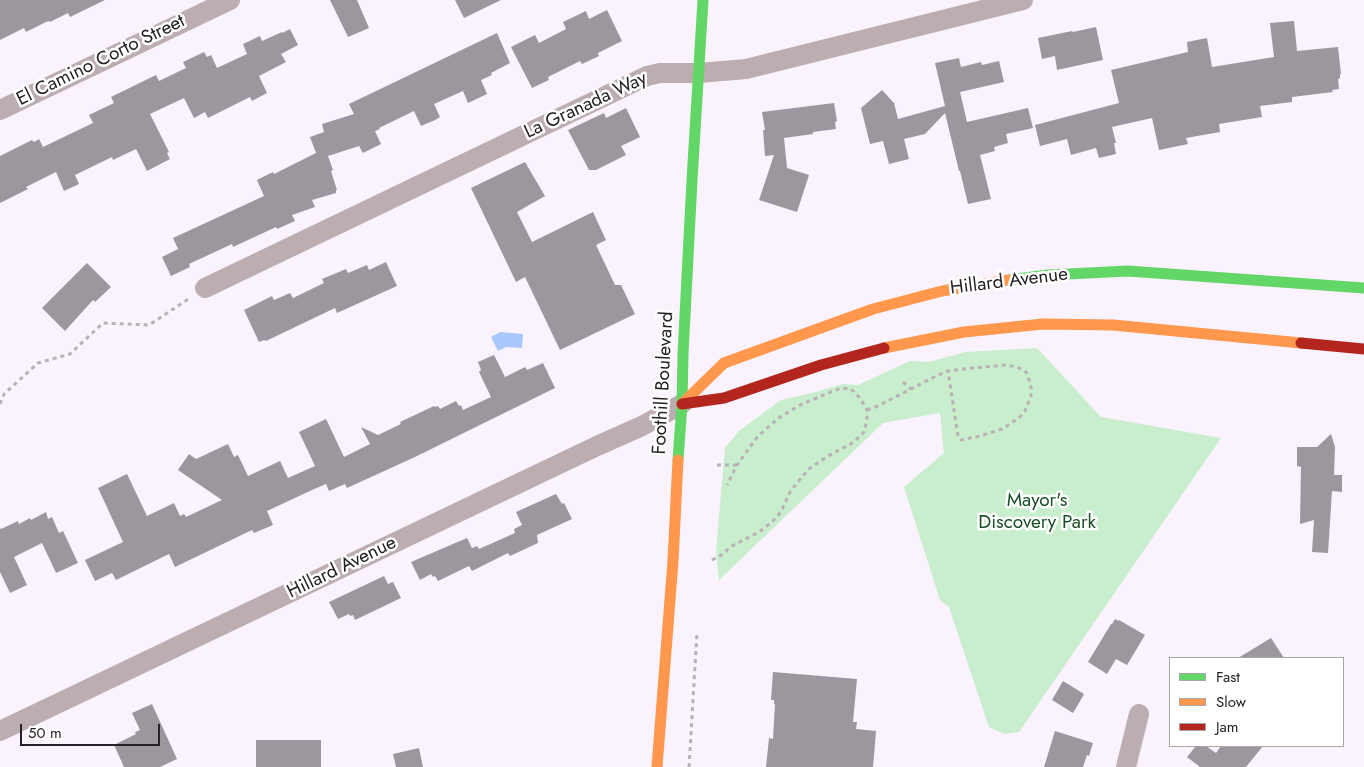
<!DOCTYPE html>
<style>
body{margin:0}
#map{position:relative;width:1364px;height:767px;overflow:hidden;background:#faf2fc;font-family:Jost,sans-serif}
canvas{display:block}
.legend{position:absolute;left:1169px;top:657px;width:175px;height:90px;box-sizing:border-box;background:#fff;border:1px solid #a8a6a9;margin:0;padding:6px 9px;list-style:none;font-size:15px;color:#262127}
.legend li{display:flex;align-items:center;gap:10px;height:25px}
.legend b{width:25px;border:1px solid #a8a6a9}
.scale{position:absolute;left:20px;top:724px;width:140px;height:22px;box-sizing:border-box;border:2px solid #262127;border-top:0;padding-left:6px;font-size:15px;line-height:18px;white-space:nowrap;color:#262127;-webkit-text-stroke:4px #fff;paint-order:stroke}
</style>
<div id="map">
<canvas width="1364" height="767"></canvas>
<ul class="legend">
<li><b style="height:6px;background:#63d668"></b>Fast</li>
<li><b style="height:6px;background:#ff974d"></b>Slow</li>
<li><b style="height:6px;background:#b3261e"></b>Jam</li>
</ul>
<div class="scale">50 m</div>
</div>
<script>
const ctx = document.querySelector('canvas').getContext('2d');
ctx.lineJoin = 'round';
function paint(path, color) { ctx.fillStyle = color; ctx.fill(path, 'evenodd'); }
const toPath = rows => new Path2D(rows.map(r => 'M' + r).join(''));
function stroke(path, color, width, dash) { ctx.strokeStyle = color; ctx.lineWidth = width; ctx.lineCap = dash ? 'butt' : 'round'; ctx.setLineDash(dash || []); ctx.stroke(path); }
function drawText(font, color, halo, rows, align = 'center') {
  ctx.font = font + ' Jost,sans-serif'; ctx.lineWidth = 5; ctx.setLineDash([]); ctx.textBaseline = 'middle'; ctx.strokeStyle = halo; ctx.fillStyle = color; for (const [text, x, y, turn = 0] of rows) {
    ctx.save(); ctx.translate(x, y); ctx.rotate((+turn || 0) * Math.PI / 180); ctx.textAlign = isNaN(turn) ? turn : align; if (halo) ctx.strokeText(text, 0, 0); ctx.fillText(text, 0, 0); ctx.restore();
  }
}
paint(toPath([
 [1037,348,1101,417,1221,438,1019,732,1004,734,989,727,949,607,940,600,904,487,944,453,940,413,883,423,719,580,716,552,725,448,739,431,781,400,812,393,843,384,858,385,910,361,929,362,965,352]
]), '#c8eece');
paint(toPath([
 [500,332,523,334,522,348,506,347,498,351,491,337]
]), '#a7c7fd');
paint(toPath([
 [0,0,105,0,70,17,68,13,50,22,49,21,46,22,26,32,24,28,0,40],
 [330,0,357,0,369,28,348,37],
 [455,0,501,0,464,18],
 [607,10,622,41,598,53,599,56,582,64,580,61,548,77,549,80,532,88,511,47,535,35,539,43,566,29,563,22,586,11,589,19],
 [1294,21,1297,51,1338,47,1341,74,1340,74,1340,78,1338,79,1339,89,1332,90,1333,92,1292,97,1292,102,1260,106,1262,117,1219,124,1220,132,1186,138,1188,144,1159,150,1152,118,1112,127,1116,143,1114,143,1116,154,1099,158,1096,148,1071,155,1067,139,1040,146,1035,125,1119,103,1111,70,1188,52,1187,42,1207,38,1212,67,1274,57,1270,23],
 [1096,27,1103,60,1057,70,1055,56,1042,59,1038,38,1072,31,1073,32],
 [290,29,298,45,281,54,286,62,259,76,267,93,252,101,250,97,208,118,205,112,194,118,184,98,150,114,169,152,167,153,170,159,147,171,136,149,113,160,112,157,75,175,79,184,64,191,56,172,26,187,28,189,0,203,0,156,32,140,34,142,39,139,43,147,93,123,89,115,114,103,111,97,156,75,159,81,186,68,183,62,204,52,207,57,211,55,217,68,247,54,243,44,260,36,262,41,282,32,282,33],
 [497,33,510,63,491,73,492,75,481,80,487,94,468,103,463,91,434,104,440,117,435,120,421,126,414,111,379,128,380,129,375,131,381,144,363,153,359,146,328,156,333,170,331,171,337,190,336,190,336,193,312,200,315,207,292,215,295,221,277,229,276,227,233,247,232,244,189,264,190,267,171,276,162,257,178,249,173,238,264,196,257,180,273,172,274,174,316,153,310,137,324,132,322,124,354,114,349,104],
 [959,58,961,67,981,62,982,65,999,61,1004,82,960,92,967,122,1028,108,1033,128,1006,134,1008,143,994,147,995,151,980,155,991,199,968,204,960,171,959,171,945,113,925,134,904,139,909,159,889,164,883,141,870,144,861,108,882,90,894,103,898,119,945,106,935,63],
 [834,103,837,121,835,122,836,129,813,132,813,134,784,138,787,168,809,175,797,212,759,200,774,155,765,156,763,130,765,130,762,112],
 [626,108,640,137,621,146,626,155,596,170,589,170,568,130,604,113,606,118],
 [525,162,545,196,517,212,532,242,593,212,606,240,596,245,615,285,621,285,635,314,560,350,525,277,516,282,471,188],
 [386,262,397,286,337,313,335,308,266,341,264,340,259,342,244,310,272,296,274,300,290,293,293,298,324,283,322,279,346,269,348,273,367,265,369,270],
 [87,263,111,287,95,302,93,300,65,331,42,308],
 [494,355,505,377,525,367,527,370,543,363,555,388,415,457,347,488,345,484,329,491,326,484,312,490,267,511,273,525,254,533,252,530,175,567,169,554,116,580,112,573,95,581,85,560,123,542,98,488,127,474,147,516,174,503,180,516,184,514,186,517,222,500,178,470,189,454,196,459,228,444,234,457,238,455,248,476,280,461,288,478,315,466,299,432,326,419,344,457,370,444,361,427,378,435,401,424,400,422,434,406,435,407,438,406,440,409,456,401,459,406,461,405,463,410,491,397,479,372,481,370,478,362],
 [1331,434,1335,447,1334,475,1342,475,1342,492,1332,491,1328,553,1312,552,1314,520,1300,524,1301,467,1297,466,1297,447,1317,447],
 [556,494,562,504,564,503,572,519,537,535,538,543,510,556,508,553,472,571,469,566,438,581,435,576,433,577,431,574,420,580,411,562,467,538,472,548,477,546,479,549,515,533,514,529,522,525,516,512],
 [46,512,48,519,52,517,59,533,63,531,78,563,56,573,42,543,14,557,27,585,10,593,0,572,0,528,1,529,18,521,19,524,30,518,31,520],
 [384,576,388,584,393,582,401,598,355,620,353,615,350,616,349,614,338,619,329,602],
 [1115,619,1119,621,1119,620,1145,635,1127,665,1116,659,1107,674,1088,662,1111,624,1112,624],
 [1271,638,1284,658,1238,658],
 [773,672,857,679,853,722,857,722,856,729,876,731,873,767,766,767,769,738,773,739,775,704,774,704,774,700,771,700],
 [1063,681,1084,694,1079,703,1073,713,1052,700],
 [152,704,177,759,160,767,124,767,114,745,136,734,135,732,140,730,132,713],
 [1055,731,1093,743,1089,756,1087,755,1083,767,1044,767],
 [256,740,321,740,321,767,256,767],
 [1196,746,1206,746,1216,753,1221,746,1263,746,1246,767,1200,767,1187,757],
 [419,748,423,767,396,767,393,754]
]), '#9c979e');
stroke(toPath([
 [903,382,911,389],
 [0,404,4,394,38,363,70,354,103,323,149,325,190,298],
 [867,410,878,406,936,376,948,371,972,368,1006,365,1017,367,1026,372,1031,385,1031,396,1025,411,1019,418,1002,429,980,436,961,440,958,436,948,371],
 [717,465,737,465],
 [712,560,720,556,732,546,759,532,772,522,781,512,790,492,801,478,810,468,828,456,854,442,864,432,867,420,867,410,860,398,851,389,841,388,802,404,780,417,758,436,737,465,727,485],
 [689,767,697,633]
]), '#bab1b5', 3, [4, 4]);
stroke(toPath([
 [0,110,230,0],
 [205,288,647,76,660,73,699,73,746,69,1023,0],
 [0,731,597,446,642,426,682,404],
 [1126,767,1139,714]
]), '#bcadb0', 20);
stroke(toPath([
 [1009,280,1048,275,1128,271,1364,288],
 [678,460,682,404,683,354,692,180,703,0]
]), '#63d668', 11);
stroke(toPath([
 [884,348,964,332,1043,324,1113,325,1301,343],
 [682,404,724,363,873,309,942,291,1009,280],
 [657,767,673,561,678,460]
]), '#ff974d', 11);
stroke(toPath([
 [1301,343,1364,349],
 [682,404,724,398,821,365,884,348]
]), '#b3261e', 11);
drawText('19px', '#262127', '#fff', [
 ["El Camino Corto Street",101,61,-26],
 ["La Granada Way",586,106,-25],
 ["Hillard Avenue",1009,282,-7],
 ["Foothill Boulevard",664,383,-87],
 ["Hillard Avenue",342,568,-26]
]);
drawText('19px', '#1b4f25', '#fff', [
 ["Mayor's",1037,501],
 ["Discovery Park",1037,523]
]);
</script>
